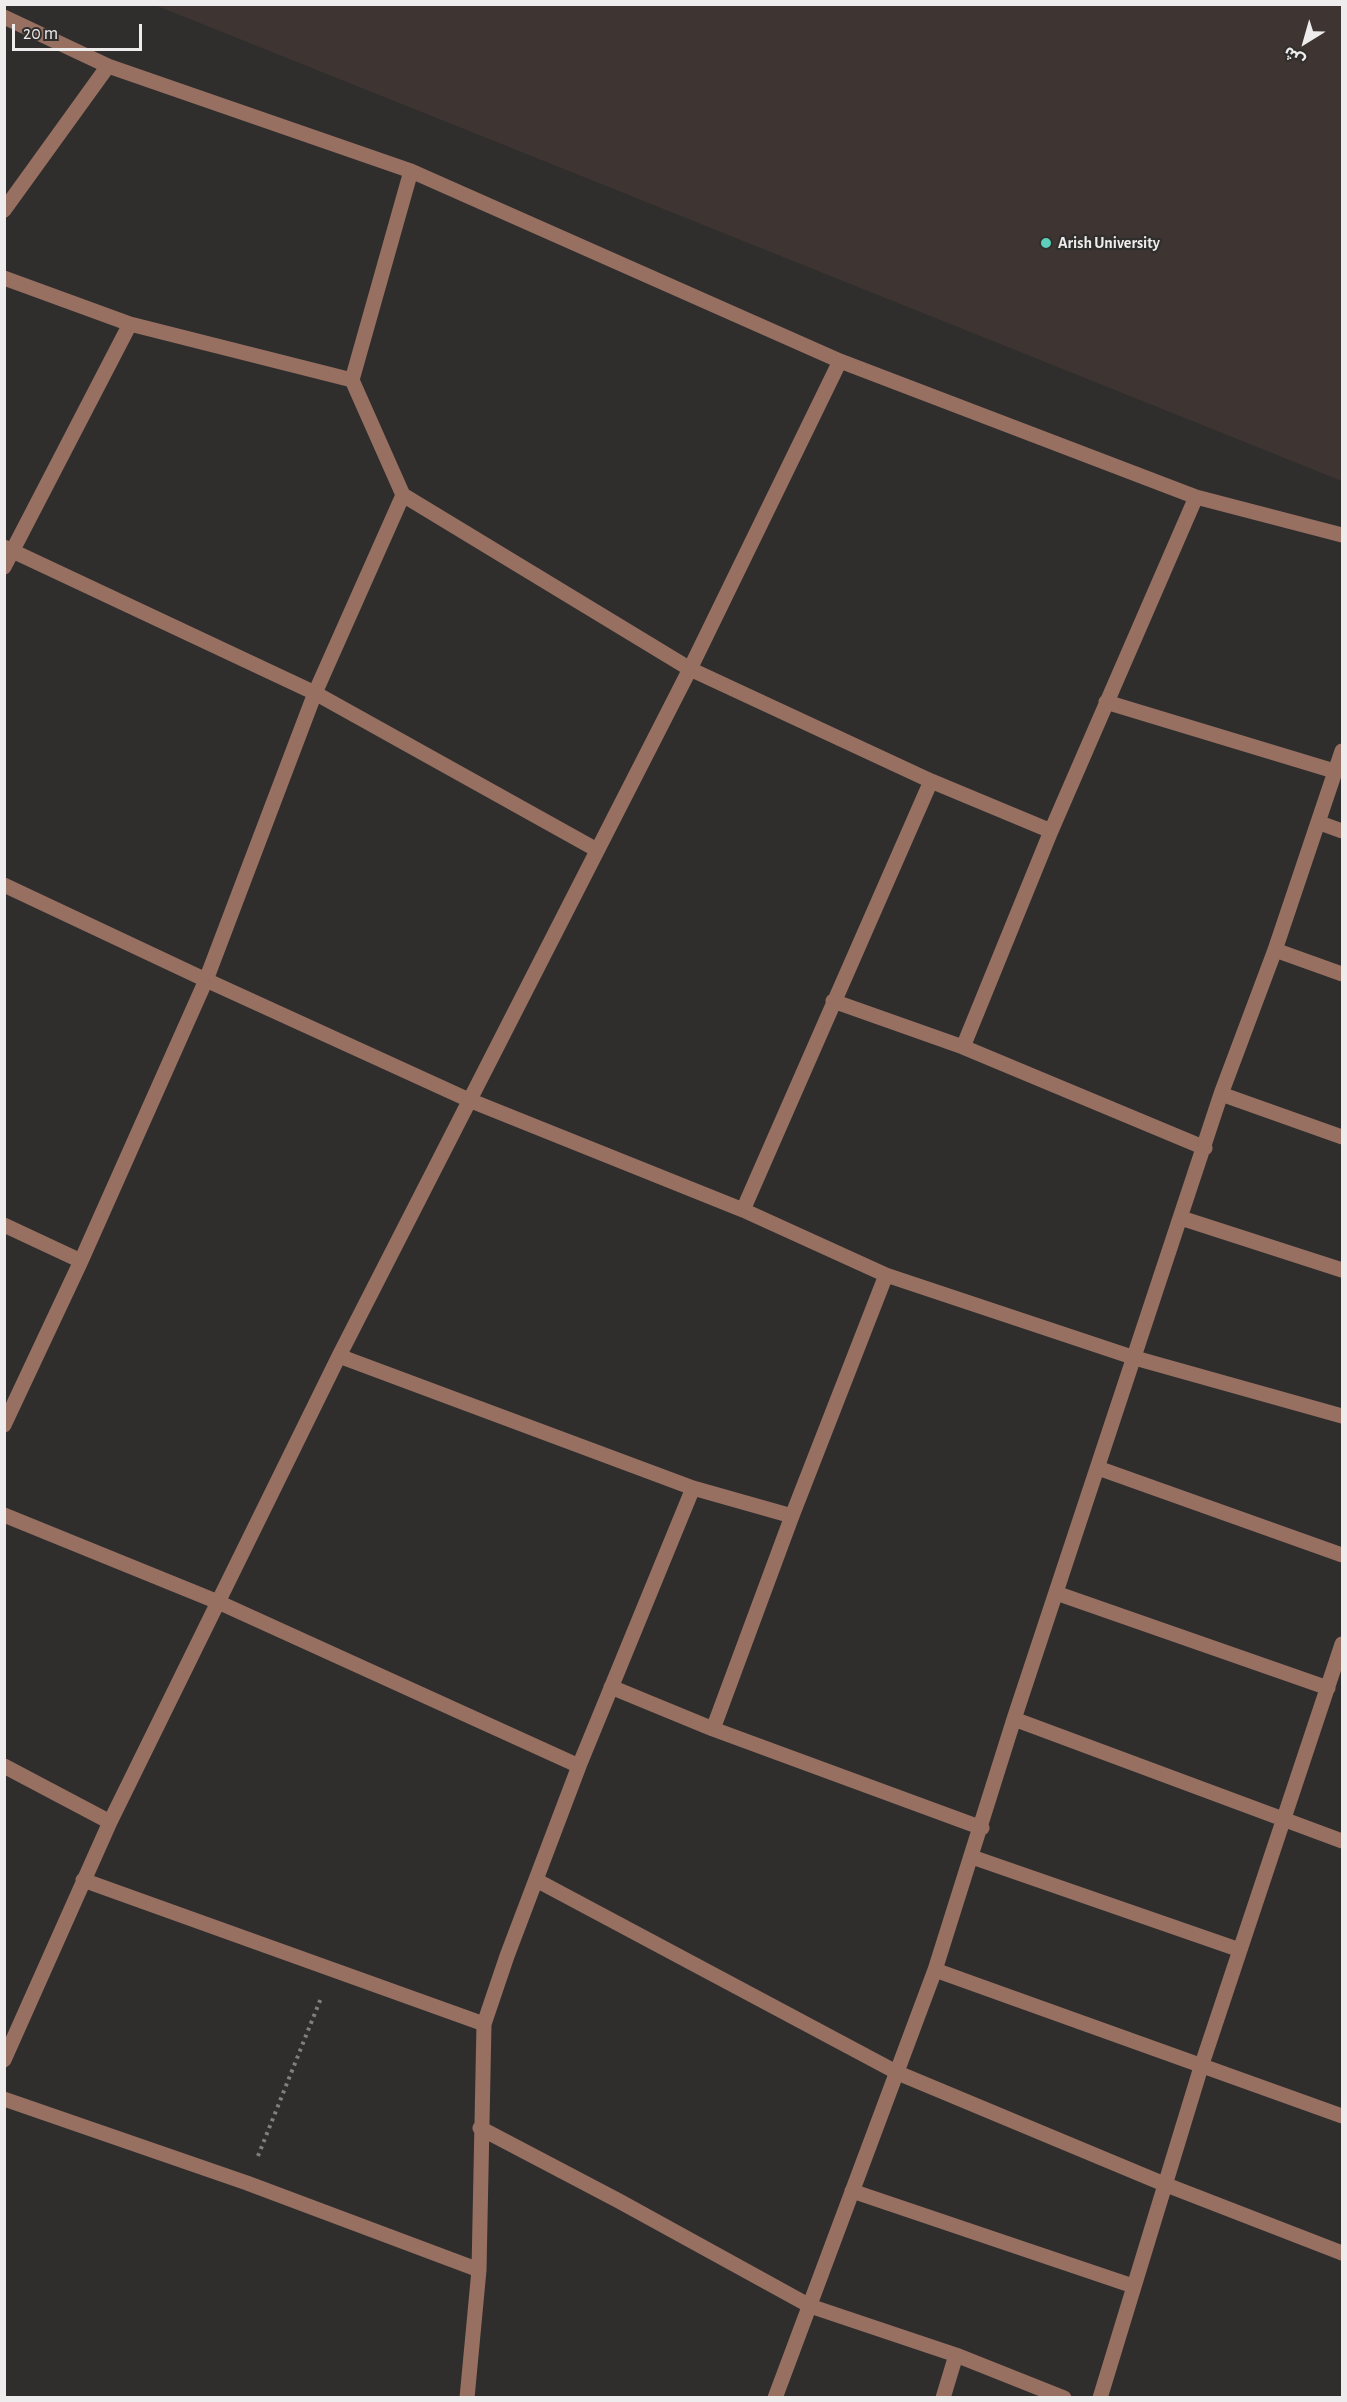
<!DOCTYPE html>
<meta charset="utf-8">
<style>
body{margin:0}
#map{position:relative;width:1347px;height:2402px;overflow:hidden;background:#302e2d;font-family:"Alegreya Sans","Noto Sans Arabic",sans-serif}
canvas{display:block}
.frame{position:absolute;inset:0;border:6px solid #eeecec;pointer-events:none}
.north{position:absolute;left:1275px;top:12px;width:60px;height:60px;-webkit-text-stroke:4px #302e2d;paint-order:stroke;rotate:217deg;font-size:16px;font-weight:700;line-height:24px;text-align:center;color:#eeecec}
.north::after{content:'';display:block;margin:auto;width:21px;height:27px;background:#eeecec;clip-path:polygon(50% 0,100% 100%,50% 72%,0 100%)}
.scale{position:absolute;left:12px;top:24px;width:130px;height:27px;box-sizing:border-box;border:3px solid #eeecec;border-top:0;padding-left:8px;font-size:18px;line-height:21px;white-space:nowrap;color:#eeecec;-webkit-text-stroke:4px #302e2d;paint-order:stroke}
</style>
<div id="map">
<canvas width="1347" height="2402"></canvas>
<div class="frame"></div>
<div class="north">ش</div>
<div class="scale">20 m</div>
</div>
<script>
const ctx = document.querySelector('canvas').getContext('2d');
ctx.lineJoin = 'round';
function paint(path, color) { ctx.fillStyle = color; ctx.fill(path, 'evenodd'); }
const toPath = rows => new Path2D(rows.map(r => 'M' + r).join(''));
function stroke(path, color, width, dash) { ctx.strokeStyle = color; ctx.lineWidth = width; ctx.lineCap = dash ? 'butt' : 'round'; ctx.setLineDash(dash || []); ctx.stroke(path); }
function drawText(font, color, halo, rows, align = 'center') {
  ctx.font = font + ' "Alegreya Sans",sans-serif'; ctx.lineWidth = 4.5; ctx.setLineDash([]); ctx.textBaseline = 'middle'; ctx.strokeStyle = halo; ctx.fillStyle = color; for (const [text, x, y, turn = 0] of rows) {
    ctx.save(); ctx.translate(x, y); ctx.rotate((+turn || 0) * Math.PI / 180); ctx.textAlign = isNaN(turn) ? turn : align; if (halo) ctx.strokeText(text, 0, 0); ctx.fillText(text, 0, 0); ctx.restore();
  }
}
paint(toPath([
 [155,5,1342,5,1342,481]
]), '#3e3532');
stroke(toPath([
 [258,2156,321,1998]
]), '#817f7e', 4, [3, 4.5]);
stroke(toPath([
 [4,17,108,66,411,171,840,361,1196,497,1342,535],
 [411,171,352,380,403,495,690,669,931,781,1051,831],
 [4,210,108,66],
 [4,278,130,324,352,380],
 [4,547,315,693,597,850],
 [4,567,130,324],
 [1106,702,1334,771],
 [1320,823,1342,831],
 [4,885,206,980,469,1100,743,1210,886,1275,1135,1358,1342,1416],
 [1275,950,1342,974],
 [833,1001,963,1047,1205,1148],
 [963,1047,1051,831,1196,497],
 [1221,1094,1342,1137],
 [743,1210,931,781],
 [1181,1218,1342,1270],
 [4,1225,81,1261],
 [339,1356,693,1488,792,1516],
 [4,1425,81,1261,206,980,315,693,403,495],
 [1098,1468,1342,1555],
 [4,1515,218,1602,579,1766],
 [1056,1593,1328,1688],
 [611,1687,713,1729,982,1828],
 [1014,1719,1342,1841],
 [713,1729,792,1516,886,1275],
 [4,1766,110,1822],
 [972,1857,1240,1950],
 [83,1880,484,2024],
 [538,1881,898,2073,1164,2184,1342,2253],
 [935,1970,1342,2116],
 [4,2060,110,1822,339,1356,690,669,840,361],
 [4,2099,247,2183,479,2270],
 [480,2128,619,2201,810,2306,956,2355,1064,2398],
 [852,2191,1133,2286],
 [467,2398,479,2270,484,2024,507,1956,579,1766,693,1488],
 [775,2398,935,1970,1014,1719,1221,1094,1275,950,1342,751],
 [943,2398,956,2355],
 [1100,2398,1201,2067,1342,1644]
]), '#977062', 15);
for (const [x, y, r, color] of [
 [1046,243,6,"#5dceb9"]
]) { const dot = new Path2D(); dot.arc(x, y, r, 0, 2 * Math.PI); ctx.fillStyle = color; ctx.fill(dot); stroke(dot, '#302e2d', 2); }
drawText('bold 16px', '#eeecec', '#302e2d', [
 ["Arish University",1058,243]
], 'left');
</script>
